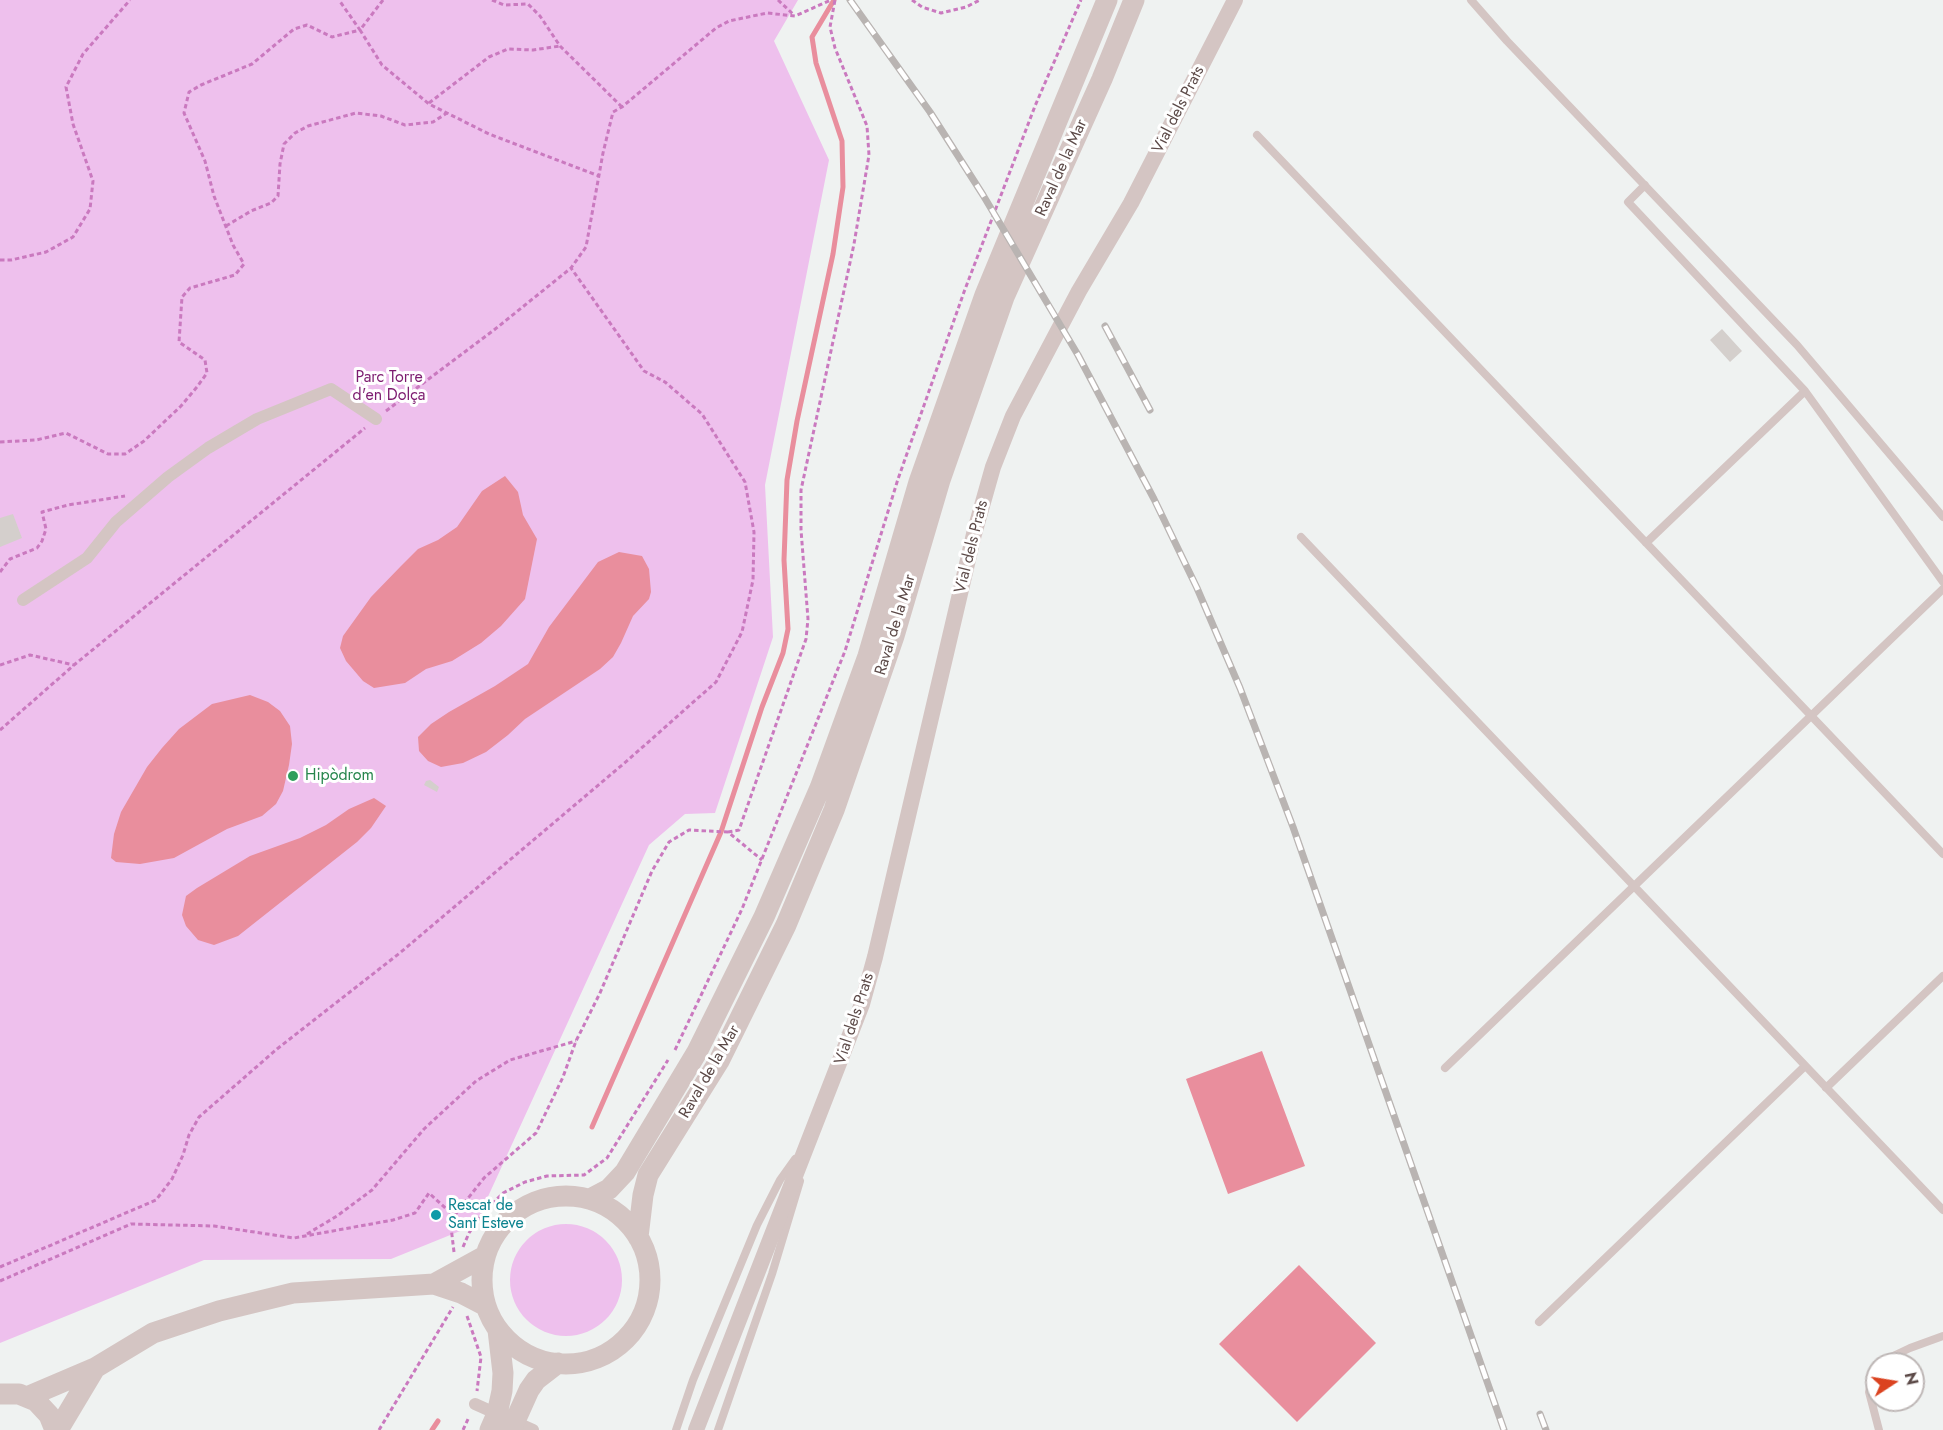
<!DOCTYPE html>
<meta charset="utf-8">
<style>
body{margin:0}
#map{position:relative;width:1943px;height:1430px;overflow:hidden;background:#eff2f1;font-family:Jost,sans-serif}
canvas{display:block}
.north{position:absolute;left:1865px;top:1352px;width:60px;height:60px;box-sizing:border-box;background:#fff;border:2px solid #beb7b6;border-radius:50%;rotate:78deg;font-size:16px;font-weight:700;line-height:24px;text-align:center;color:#5c4a48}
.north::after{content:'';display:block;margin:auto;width:21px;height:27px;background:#db4320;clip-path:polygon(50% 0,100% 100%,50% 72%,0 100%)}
</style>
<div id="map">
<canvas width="1943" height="1430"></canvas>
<div class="north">N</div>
</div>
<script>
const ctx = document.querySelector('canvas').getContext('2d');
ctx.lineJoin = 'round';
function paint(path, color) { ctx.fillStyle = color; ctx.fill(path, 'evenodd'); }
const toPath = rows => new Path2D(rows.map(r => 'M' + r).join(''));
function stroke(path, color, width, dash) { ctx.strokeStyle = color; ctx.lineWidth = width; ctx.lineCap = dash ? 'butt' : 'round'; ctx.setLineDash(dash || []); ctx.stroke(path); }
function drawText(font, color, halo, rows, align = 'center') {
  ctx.font = font + ' Jost,sans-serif'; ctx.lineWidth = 6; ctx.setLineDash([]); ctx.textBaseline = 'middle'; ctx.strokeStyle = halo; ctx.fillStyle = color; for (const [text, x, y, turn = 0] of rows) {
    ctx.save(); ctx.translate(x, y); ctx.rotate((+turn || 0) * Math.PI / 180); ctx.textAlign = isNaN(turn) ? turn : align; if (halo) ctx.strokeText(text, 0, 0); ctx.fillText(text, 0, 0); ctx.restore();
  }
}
paint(toPath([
 [0,0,798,0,774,41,829,160,765,485,773,637,715,813,685,814,649,845,475,1225,391,1259,204,1260,0,1343],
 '510 1280a56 56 0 1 1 112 0a56 56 0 1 1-112 0Z'
]), '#eec0ed');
paint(toPath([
 [505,476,518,492,523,515,537,539,525,599,501,626,481,643,452,661,426,669,405,683,374,688,363,681,346,661,340,648,343,636,371,597,401,566,418,549,438,540,457,527,482,491],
 [619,552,642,556,649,569,651,592,649,599,633,616,621,643,613,657,600,669,525,719,508,735,486,752,463,763,441,767,428,761,419,751,418,737,431,724,449,712,495,686,528,664,549,627,598,562],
 [250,695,268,702,280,711,290,726,292,744,289,765,283,791,276,804,262,816,227,829,174,858,140,864,116,862,111,858,114,834,121,812,147,767,162,748,179,729,212,704],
 [374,798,386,806,371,828,357,842,238,936,214,945,198,940,186,926,182,915,186,896,197,888,250,856,300,838,326,825,349,809],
 [1262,1051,1305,1166,1228,1194,1186,1079],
 [1299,1265,1376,1343,1297,1422,1219,1344]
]), '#e98e9d');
stroke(toPath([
 [592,1127,721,832,762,707,783,653,788,629,784,560,787,480,797,421,833,254,843,187,842,141,816,63,812,37,834,0],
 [432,1430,438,1421]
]), '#e98e9d', 5);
paint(toPath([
 [1722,329,1742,351,1730,362,1710,340],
 [13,514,22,538,0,547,0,518],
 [430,780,439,787,437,792,424,785,426,781]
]), '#d4cfcc');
stroke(toPath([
 [383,0,360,30,382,65,429,104,489,134,599,176],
 [492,0,504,5,528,4,540,16,560,46,622,107],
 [778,0,794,15],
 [912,0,922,7,941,13,966,7,980,0],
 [429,103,489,57,508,49,533,50,560,46],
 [226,226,251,211,271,203,278,196,280,164,284,144,295,133,308,126,356,113,381,116,405,125,433,122,447,113],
 [0,260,11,260,46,252,73,237,90,209,93,181,73,124,66,87,83,54,130,0],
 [386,411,494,330,571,268,586,247,603,153,613,112,622,107,716,28,729,21,767,13,795,16,831,0],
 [0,442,36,440,66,433,108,454,125,454,144,441,181,406,197,387,207,373,205,360,179,342,182,297,190,288,235,275,244,264,233,245,214,196,205,161,184,113,189,92,201,85,252,64,294,29,307,25,332,37,360,30,339,0],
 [0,572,10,559,37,548,42,541,46,529,42,512,68,505,125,496],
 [0,665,30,655,74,665],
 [0,730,74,665,365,428],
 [728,832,739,830,806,639,808,619,801,530,801,490,854,244,869,155,867,126,835,48,830,27,835,0],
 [675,1050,742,909,845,651,898,479,964,292,1035,106,1081,0],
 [307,1234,337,1216,372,1190,424,1129,476,1081,510,1060,576,1041],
 [463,1247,469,1233,482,1214,503,1193,525,1182,547,1176,584,1175,607,1158,668,1060],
 [454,1252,451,1227,454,1216,484,1178,536,1133,563,1077,576,1041,600,993,652,871,669,842,689,830,728,832,762,860],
 [0,1267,156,1200,172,1179,183,1155,189,1135,199,1117,277,1049,401,952,628,760,716,682,742,632,753,580,754,532,745,482,702,414,665,382,644,371,571,268],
 [0,1281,131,1224,214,1226,294,1238,393,1220,415,1213,429,1193,454,1216],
 [467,1316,481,1357,477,1391],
 [379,1430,453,1307],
 [463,1430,469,1417]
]), '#ca79bf', 3, [4.5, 3]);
stroke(toPath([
 [1471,0,1507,41,1797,345,1943,517],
 [1257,135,1943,854],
 [1645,185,1628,202,1805,391,1943,582],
 [1301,537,1943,1210],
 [1646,543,1805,391],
 [1445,1068,1943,589],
 [1826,1088,1943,976],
 [1539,1322,1805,1066],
 [1883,1364,1887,1359,1910,1348,1943,1336],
 [1877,1371,1872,1378,1869,1392,1879,1430],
 [676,1430,693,1380,757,1225,780,1180,795,1159],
 [718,1430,772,1274,800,1181]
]), '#d4c5c3', 8);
stroke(toPath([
 [23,600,87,558,116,522,168,477,208,448,257,419,331,389,376,419],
 [475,1404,533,1430]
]), '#d4c5c3', 12);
stroke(toPath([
 [696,1430,862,1004,875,957,974,534,993,467,1013,416,1079,291,1131,203,1235,0]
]), '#d4c5c3', 16);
stroke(toPath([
 '482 1280a84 84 0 1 1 168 0a84 84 0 1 1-168 0Z',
 [590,1199,609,1189,625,1172,697,1052,764,917,820,788,868,656,919,482,985,295,1107,0],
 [638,1237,643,1195,648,1175,719,1061,786,925,834,810,894,636,940,480,1004,297,1102,79,1134,0],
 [434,1284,485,1256],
 [0,1394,19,1394,36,1401,49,1415,55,1430],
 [27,1397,95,1368,153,1333,219,1311,293,1293,434,1284,461,1293,486,1306],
 [58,1430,95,1368],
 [490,1430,497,1414,502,1391,503,1373,498,1330],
 [511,1430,529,1390,536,1380,558,1363]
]), '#d4c5c3', 21);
const rail = toPath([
 [850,0,930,112,983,195,1078,355,1154,499,1197,588,1240,688,1293,827,1504,1430],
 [1105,326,1150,410],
 [1540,1414,1546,1430]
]);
stroke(rail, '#b9b4b2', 7);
stroke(rail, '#fff', 4.5, [14]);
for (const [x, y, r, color] of [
 [293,776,6,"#2e9e5b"],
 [436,1215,6,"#0f9aa8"]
]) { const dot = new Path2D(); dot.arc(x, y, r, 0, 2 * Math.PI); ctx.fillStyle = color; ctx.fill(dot); stroke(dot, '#fff', 2); }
drawText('16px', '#5c4a48', '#fff', [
 ["Vial dels Prats",1179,110,-63],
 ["Raval de la Mar",1062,168,-66],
 ["Vial dels Prats",972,547,-76],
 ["Raval de la Mar",896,625,-73],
 ["Vial dels Prats",855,1019,-72],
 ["Raval de la Mar",710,1072,-60]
]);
drawText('16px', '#7c1b6f', '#fff', [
 ["Parc Torre",389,378],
 ["d'en Dolça",389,396]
]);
drawText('16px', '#27864d', '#fff', [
 ["Hipòdrom",305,776]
], 'left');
drawText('16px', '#0d838f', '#fff', [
 ["Rescat de",448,1206],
 ["Sant Esteve",448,1224]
], 'left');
</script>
